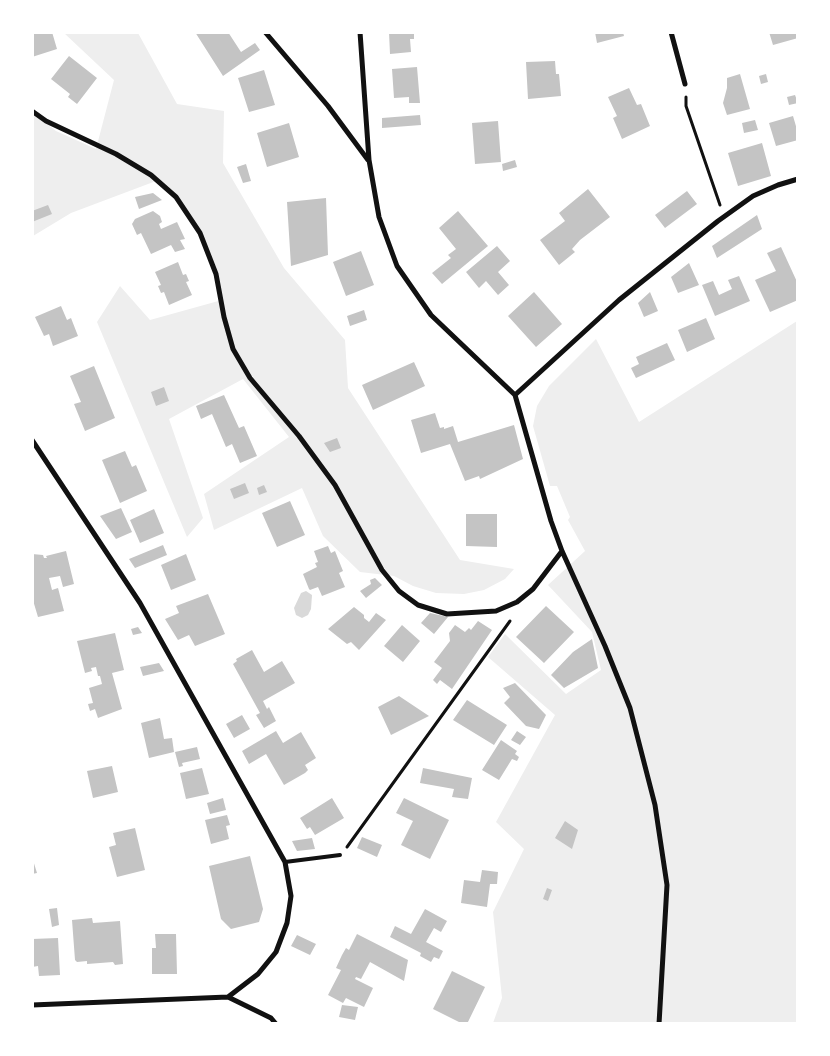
<!DOCTYPE html>
<style>
body{margin:0}
#map{position:relative;width:830px;height:1056px;overflow:hidden;background:#fff;font-family:"Work Sans",sans-serif}
canvas{display:block}
.frame{position:absolute;inset:0;border:34px solid #fff;pointer-events:none}
</style>
<div id="map">
<canvas width="830" height="1056"></canvas>
<div class="frame"></div>
</div>
<script>
const ctx = document.querySelector('canvas').getContext('2d');
ctx.lineJoin = 'round';
function paint(path, color) { ctx.fillStyle = color; ctx.fill(path, 'evenodd'); }
const toPath = rows => new Path2D(rows.map(r => 'M' + r).join(''));
function stroke(path, color, width, dash) { ctx.strokeStyle = color; ctx.lineWidth = width; ctx.lineCap = dash ? 'butt' : 'round'; ctx.setLineDash(dash || []); ctx.stroke(path); }
paint(toPath([
 [64,33,138,33,177,104,224,111,223,163,284,268,345,340,348,388,460,560,514,569,505,579,484,590,464,594,436,593,413,586,394,576,360,572,323,536,302,488,214,530,204,494,289,437,243,379,169,419,203,518,187,537,97,322,120,286,150,320,222,300,203,237,180,202,156,181,71,213,33,236,33,112,56,131,96,149,114,80],
 [797,321,797,1023,493,1023,502,998,493,912,524,849,496,822,555,715,488,657,505,634,566,694,601,670,592,632,548,585,585,551,568,520,570,517,557,486,550,486,533,426,537,406,549,386,596,339,639,422]
]), '#eee');
paint(toPath([
 [306,591,312,595,311,609,308,615,302,618,296,615,294,608,301,593]
]), '#d9d9d9');
paint(toPath([
 [32,32,52,32,57,49,32,57],
 [195,32,228,32,241,52,255,43,260,50,223,76],
 [389,32,414,32,414,39,410,39,411,52,390,54],
 [595,32,623,32,624,36,597,43],
 [769,32,798,32,798,38,773,45],
 [69,56,97,78,77,104,68,97,70,94,51,79],
 [555,61,556,74,559,74,561,96,528,99,526,62],
 [417,67,420,103,409,103,409,97,394,98,392,69],
 [264,70,275,105,249,112,238,78],
 [740,74,750,109,727,115,723,103,727,88,727,78],
 [766,74,768,82,761,84,759,76],
 [629,88,637,105,641,104,650,126,622,139,613,118,617,116,608,97],
 [795,95,798,103,789,105,787,97],
 [420,115,421,125,382,128,382,118],
 [793,116,798,133,798,140,776,146,769,123],
 [755,120,758,130,744,133,742,123],
 [498,121,501,162,475,164,472,123],
 [289,123,299,157,267,167,257,133],
 [762,143,771,176,738,186,728,153],
 [515,160,517,167,503,171,502,164],
 [246,164,251,181,243,183,237,167],
 [588,189,610,217,580,240,572,249,575,252,559,265,540,240,565,221,559,213],
 [687,191,697,204,665,228,655,215],
 [153,193,162,200,139,209,135,197],
 [326,198,328,255,291,266,287,202],
 [48,205,52,214,32,222,32,211],
 [153,211,160,216,162,222,159,224,161,229,177,222,185,239,180,240,185,249,175,252,171,245,151,254,141,233,137,235,132,224,135,219],
 [458,211,488,246,442,284,432,273,451,258,448,255,456,249,439,228],
 [757,215,762,229,717,258,712,246],
 [497,246,510,261,498,272,509,285,498,295,486,281,479,288,466,272],
 [781,247,798,284,798,300,770,312,755,280,776,271,767,253],
 [361,251,374,285,346,296,333,262],
 [178,262,183,275,186,274,189,281,186,282,192,295,169,305,164,292,161,293,158,286,161,285,155,272],
 [689,263,699,285,678,293,671,277],
 [739,276,750,301,715,316,702,285,713,281,719,295,732,289,728,280],
 [534,292,562,324,536,347,508,316],
 [650,292,658,311,644,317,638,303],
 [61,306,67,320,71,318,78,336,53,346,49,334,44,336,35,317],
 [364,310,367,320,350,326,347,316],
 [706,318,715,339,687,352,678,330],
 [667,343,675,360,636,378,631,368,639,364,636,357],
 [414,362,425,386,373,410,362,385],
 [94,366,115,418,85,431,74,404,81,402,70,376],
 [164,387,169,401,156,406,151,392],
 [224,395,239,428,244,426,257,456,240,463,232,444,226,447,212,414,201,419,196,406],
 [435,413,440,428,444,427,444,429,453,426,458,442,514,425,523,459,480,479,479,476,465,481,450,444,421,453,411,420],
 [337,438,341,448,330,452,324,443],
 [125,451,132,467,136,465,147,491,120,503,102,460],
 [245,483,249,493,234,499,230,489],
 [264,485,267,492,259,495,257,488],
 [290,501,305,535,277,547,262,513],
 [121,508,132,532,116,539,100,516],
 [154,509,164,533,140,543,130,520],
 [466,514,497,514,497,547,466,546],
 [163,545,167,555,135,568,129,559],
 [328,546,331,553,335,551,343,571,339,573,345,587,322,596,318,587,310,590,309,589,303,574,317,567,315,563,318,562,314,551],
 [66,551,74,584,63,587,60,576,49,578,52,590,58,588,64,611,38,617,32,597,32,554,43,555,44,558,47,558,46,556],
 [186,554,196,580,171,590,161,565],
 [375,578,382,585,366,598,360,591,371,584,370,580],
 [208,594,225,634,195,646,189,635,178,640,165,619,179,613,176,606],
 [546,606,574,632,544,663,516,637],
 [354,607,364,615,364,618,369,622,376,613,386,620,359,650,351,642,347,644,328,629],
 [430,613,448,617,434,634,421,623],
 [478,621,492,630,452,689,440,680,437,684,433,680,442,668,434,662,450,641,449,633,455,625,465,632,469,628,471,630],
 [402,625,420,641,403,662,384,646],
 [138,627,142,633,133,635,131,629],
 [115,633,124,670,112,673,122,709,98,718,95,709,90,711,88,704,93,703,89,688,102,684,100,676,98,676,96,667,91,668,92,671,85,673,77,641],
 [592,639,598,668,564,688,551,675,573,652],
 [252,650,264,672,282,661,295,683,263,701,267,709,269,707,276,721,264,728,256,715,260,713,233,664,237,661,236,659],
 [159,663,164,671,143,676,140,667],
 [515,683,546,715,539,729,526,726,504,703,510,697,503,688],
 [399,696,429,716,391,735,378,707],
 [467,700,507,725,494,745,453,720],
 [242,715,250,729,234,738,226,724],
 [160,718,164,739,172,738,174,752,149,758,141,723],
 [276,731,283,743,301,732,316,758,305,765,308,770,305,773,284,785,266,754,249,764,242,751],
 [517,731,526,737,520,745,511,740],
 [501,740,517,751,515,754,519,757,517,761,512,759,499,780,482,770],
 [197,747,200,759,182,763,183,766,179,767,175,752],
 [112,766,118,792,93,798,87,771],
 [202,768,209,794,186,799,180,773],
 [423,768,472,778,468,799,452,797,454,789,420,783],
 [223,798,226,810,210,814,207,803],
 [332,798,344,818,315,835,310,827,307,829,300,818],
 [404,798,449,820,430,859,401,845,413,821,396,813],
 [227,815,230,825,226,826,229,839,211,844,205,820],
 [565,821,578,830,572,849,555,838],
 [135,828,145,870,117,877,109,847,116,845,113,833],
 [362,837,382,845,377,857,357,848],
 [312,838,315,849,297,851,292,841],
 [250,856,263,909,259,922,231,929,221,919,209,866],
 [32,857,37,873,32,874],
 [482,870,498,872,497,884,490,884,487,907,461,903,464,880,480,882],
 [547,888,552,890,548,901,543,899],
 [57,908,59,925,52,927,49,909],
 [425,909,447,921,441,932,434,928,426,942,443,951,439,959,434,957,431,962,420,956,421,953,390,937,395,926,411,934],
 [92,918,93,923,120,921,123,964,115,965,113,962,87,964,87,961,77,962,75,960,72,920],
 [155,934,176,934,177,974,152,974,152,948,156,948],
 [357,934,408,960,404,981,370,962,361,979,356,977,355,979,373,988,364,1007,346,998,343,1003,328,995,341,970,336,968,342,955,346,948,349,950],
 [297,935,316,944,310,955,291,946],
 [58,938,60,975,39,976,38,966,32,967,32,939],
 [452,971,485,987,467,1024,463,1024,433,1009],
 [342,1005,358,1007,355,1020,339,1017]
]), '#c4c4c4');
stroke(toPath([
 [686,97,686,106,720,205],
 [347,847,510,621]
]), '#111', 3);
stroke(toPath([
 [285,862,340,855]
]), '#111', 4);
stroke(toPath([
 [265,32,328,106,368,160],
 [360,32,369,160,379,217,397,266,431,315,515,395],
 [671,32,685,84],
 [32,111,46,121,116,154,151,175,176,197,200,233,216,274,224,317,233,349,250,378,299,436,335,485,382,570,399,591,418,605,447,614,496,611,517,602,533,589,562,551],
 [515,395,551,521,562,551,605,646,630,708,655,805,667,885,659,1024],
 [515,395,619,300,718,221,753,196,778,185,798,179],
 [32,440,140,603,285,862,291,896,287,923,276,952,258,974,228,997],
 [32,1005,228,997,271,1018,276,1024]
]), '#111', 5);
</script>
